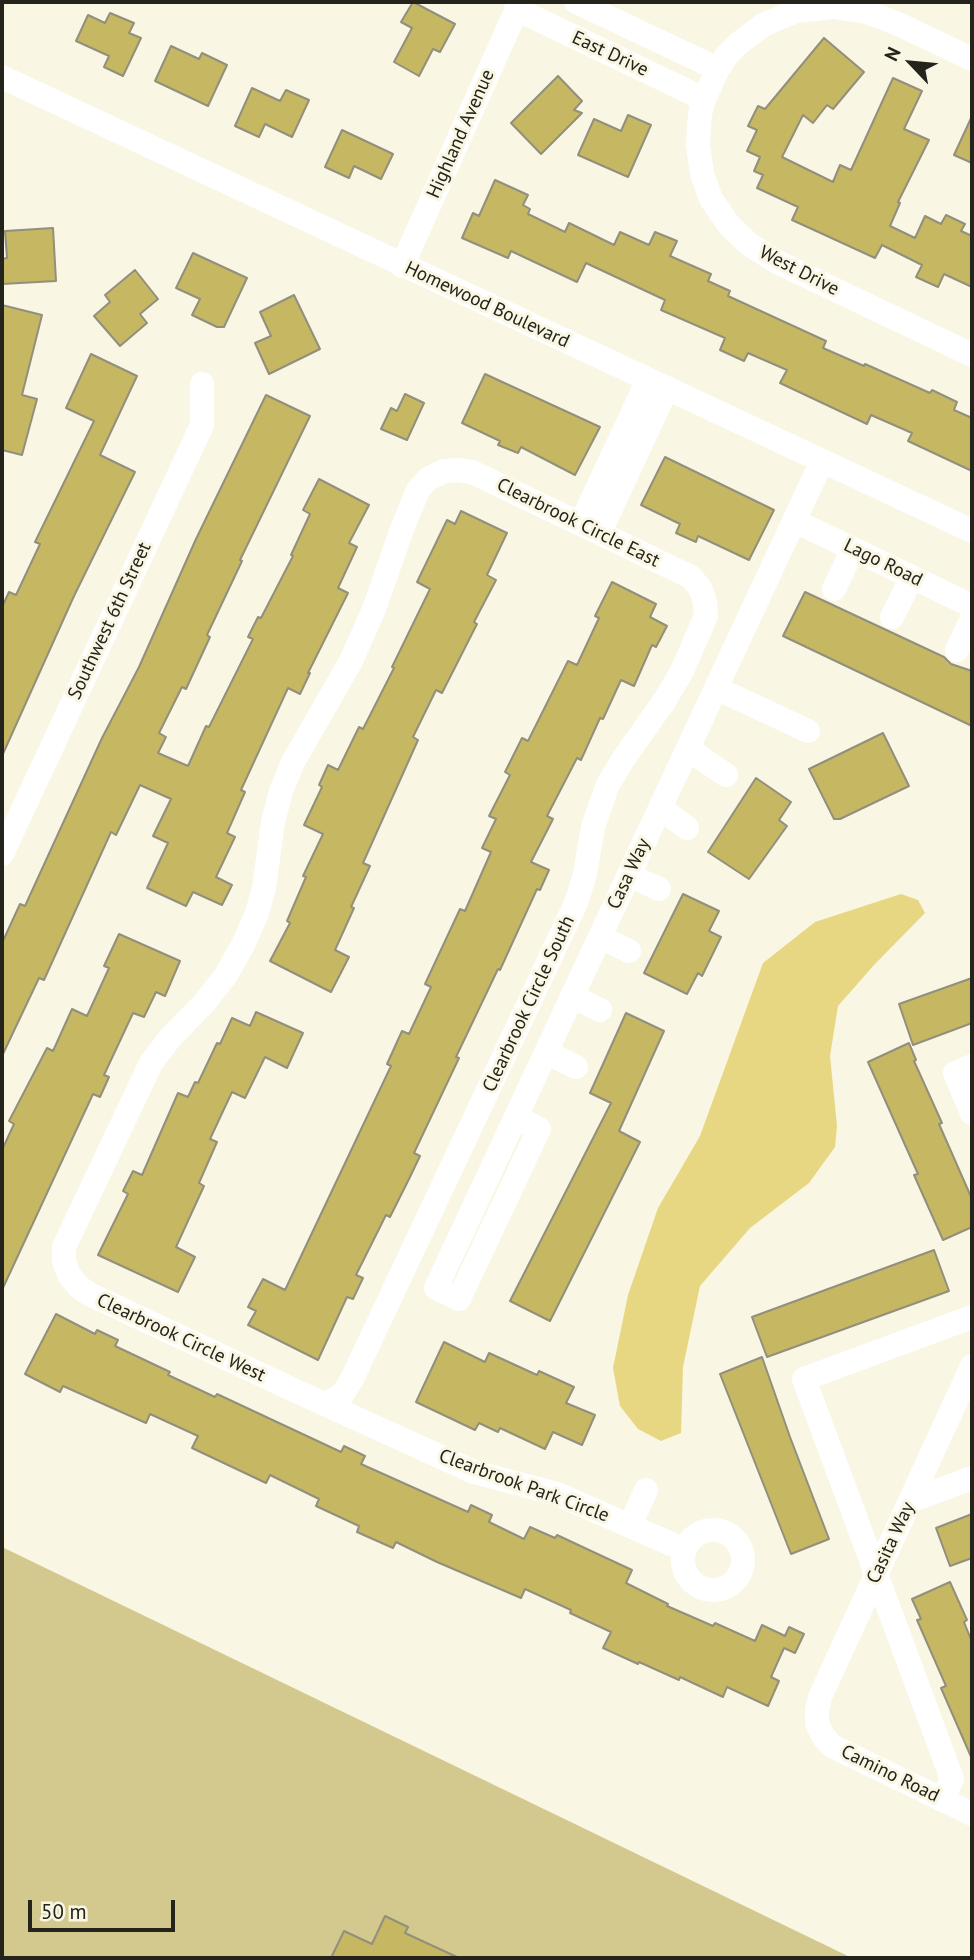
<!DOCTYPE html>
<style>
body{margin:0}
#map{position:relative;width:974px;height:1960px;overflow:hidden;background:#f9f6e3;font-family:"PT Sans",sans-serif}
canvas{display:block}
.frame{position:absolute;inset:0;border:4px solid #24231c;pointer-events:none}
.north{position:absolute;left:876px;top:28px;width:70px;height:70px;-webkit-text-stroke:5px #f9f6e3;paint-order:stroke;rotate:296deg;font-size:19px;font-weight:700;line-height:28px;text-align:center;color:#24231c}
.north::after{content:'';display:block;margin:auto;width:24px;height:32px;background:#24231c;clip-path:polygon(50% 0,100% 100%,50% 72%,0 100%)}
.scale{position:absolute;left:28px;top:1900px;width:147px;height:32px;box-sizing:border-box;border:4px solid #24231c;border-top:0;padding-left:9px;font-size:21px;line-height:24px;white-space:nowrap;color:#24231c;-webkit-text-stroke:5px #f9f6e3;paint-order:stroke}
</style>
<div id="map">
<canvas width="974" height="1960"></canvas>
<div class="frame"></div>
<div class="north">N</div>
<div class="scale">50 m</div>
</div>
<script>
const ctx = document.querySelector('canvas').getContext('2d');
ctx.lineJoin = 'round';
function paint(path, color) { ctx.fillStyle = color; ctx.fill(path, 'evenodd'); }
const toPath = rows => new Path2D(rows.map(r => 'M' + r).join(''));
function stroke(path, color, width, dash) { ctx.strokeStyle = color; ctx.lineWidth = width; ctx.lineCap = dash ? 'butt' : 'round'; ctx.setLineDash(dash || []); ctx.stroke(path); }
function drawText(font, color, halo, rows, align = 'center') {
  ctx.font = font + ' "PT Sans",sans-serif'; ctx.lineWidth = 6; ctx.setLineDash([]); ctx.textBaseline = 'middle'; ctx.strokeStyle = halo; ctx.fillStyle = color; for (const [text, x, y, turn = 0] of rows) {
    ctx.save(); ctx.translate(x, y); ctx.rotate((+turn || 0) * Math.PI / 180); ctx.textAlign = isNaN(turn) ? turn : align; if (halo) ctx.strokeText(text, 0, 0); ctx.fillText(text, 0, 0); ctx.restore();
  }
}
paint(toPath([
 [2,1547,852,1958,2,1958]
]), '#d3c88d');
paint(toPath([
 [901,894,918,900,925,913,874,965,838,1006,830,1056,837,1126,835,1147,809,1183,750,1228,700,1286,683,1367,681,1433,661,1441,638,1429,620,1406,613,1368,628,1295,658,1208,700,1136,763,963,815,922]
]), '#e7d782');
const building = toPath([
 [413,2,455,24,440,52,433,49,419,76,394,62,412,28,401,22,413,2],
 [110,13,134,23,129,33,141,38,123,76,104,67,109,56,76,41,88,15,105,23,110,13],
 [824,38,864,72,833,109,827,105,813,123,803,115,782,157,833,182,840,165,851,170,893,78,922,91,904,129,929,140,898,202,900,203,890,226,915,238,925,216,941,224,946,215,965,224,961,231,972,236,972,287,944,274,938,287,916,277,922,265,882,245,875,258,814,230,792,220,798,207,757,188,763,175,754,171,760,157,747,151,757,130,748,126,758,106,765,109,824,38],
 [171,46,199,59,202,53,227,65,208,106,155,81,171,46],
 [558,76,582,101,574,110,582,113,541,154,511,123,558,76],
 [252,88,280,101,286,90,309,100,292,137,265,124,259,137,235,126,252,88],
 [628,115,651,125,628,177,578,155,594,119,621,131,628,115],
 [972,116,972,163,954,155,972,116],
 [342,130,393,154,381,179,354,166,349,178,325,167,342,130],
 [495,180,528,195,523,205,530,209,528,214,565,232,569,223,614,245,620,232,649,245,655,232,677,241,670,256,711,274,708,281,730,291,728,296,826,341,823,348,864,366,865,364,930,393,932,390,957,402,954,410,972,418,972,471,908,441,912,433,871,415,867,424,780,383,787,370,748,353,744,361,720,350,725,338,661,310,665,300,586,263,577,282,511,251,508,258,462,238,473,213,479,216,495,180],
 [53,228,56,281,2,284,2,259,7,258,5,231,53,228],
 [193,253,247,278,224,327,217,327,192,315,200,299,176,288,193,253],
 [135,270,158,299,140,314,147,323,120,346,94,316,110,302,105,295,135,270],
 [294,295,320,349,269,374,255,343,271,336,260,312,294,295],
 [2,305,42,315,22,395,37,399,22,455,2,450,2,305],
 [91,354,137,376,100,455,135,472,74,596,2,756,2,607,9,592,16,595,40,544,35,542,94,421,66,408,91,354],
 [485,374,600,427,575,475,521,447,518,453,498,445,500,441,462,423,485,374],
 [405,394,424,403,407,440,381,429,391,408,397,411,405,394],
 [266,395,310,416,240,560,242,561,207,635,210,637,186,689,182,687,159,733,166,737,158,753,188,766,206,726,209,727,253,639,248,637,258,617,261,618,293,556,291,555,310,514,303,510,319,479,369,505,349,543,357,547,338,588,348,593,308,673,310,673,300,694,288,688,241,790,245,792,227,833,235,837,216,877,232,885,222,905,193,892,186,906,147,888,168,843,153,836,171,799,140,785,116,835,111,832,44,980,39,978,2,1056,2,943,20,904,25,906,102,738,139,667,196,539,266,395],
 [665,457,774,510,749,560,698,536,696,542,676,533,680,524,641,505,665,457],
 [461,511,507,533,487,575,496,580,474,622,477,624,442,693,436,690,413,737,418,740,363,863,370,866,351,907,354,908,335,950,349,957,331,992,270,961,290,923,287,921,306,877,303,876,323,834,304,825,322,787,319,785,328,765,338,770,359,727,363,729,394,668,392,667,430,589,417,582,447,520,455,524,461,511],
 [612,582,656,604,650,617,667,626,656,647,652,645,634,686,621,680,603,719,600,718,581,760,577,758,547,816,553,819,531,862,549,870,540,890,537,889,500,970,498,969,456,1057,459,1058,414,1153,420,1156,410,1177,390,1217,386,1215,356,1275,363,1278,353,1299,347,1297,318,1360,248,1325,256,1311,248,1307,263,1279,285,1290,391,1066,387,1064,402,1031,409,1034,431,987,425,984,460,909,465,911,491,852,482,848,496,819,489,816,510,775,505,772,522,738,528,741,568,661,577,665,599,618,595,616,612,582],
 [805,592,944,657,951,664,972,671,972,726,783,636,805,592],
 [883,733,909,786,840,819,834,819,809,769,883,733],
 [756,778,791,802,779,820,787,826,749,879,708,852,756,778],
 [683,894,719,911,709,931,721,937,702,976,698,973,687,994,644,973,683,894],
 [119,934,180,961,165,996,156,992,144,1017,133,1013,104,1075,109,1077,100,1097,93,1094,2,1290,2,1150,14,1124,9,1121,47,1048,53,1051,72,1009,87,1016,109,968,104,966,119,934],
 [972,978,972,1023,913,1045,899,1004,972,978],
 [256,1012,303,1033,287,1068,265,1057,245,1098,232,1092,210,1139,217,1142,199,1183,204,1186,176,1247,195,1257,178,1292,98,1255,128,1194,123,1191,133,1171,142,1175,178,1093,188,1097,195,1082,198,1083,217,1043,220,1044,232,1018,250,1026,256,1012],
 [626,1013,664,1031,619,1131,640,1142,550,1321,510,1301,611,1103,590,1093,626,1013],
 [909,1043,916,1060,914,1061,942,1123,939,1124,972,1199,972,1227,943,1240,914,1175,918,1174,868,1062,909,1043],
 [934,1250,949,1291,767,1357,752,1317,934,1250],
 [56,1314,95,1334,97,1330,118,1340,115,1346,170,1372,168,1375,215,1397,217,1394,341,1452,344,1446,365,1456,361,1464,468,1512,471,1505,492,1515,489,1522,524,1539,530,1527,555,1538,557,1535,589,1550,632,1570,626,1583,668,1604,667,1606,713,1626,715,1623,755,1641,762,1625,785,1636,789,1627,804,1634,795,1653,784,1648,771,1677,779,1681,768,1706,727,1687,723,1697,680,1677,679,1680,639,1662,638,1664,603,1648,611,1632,570,1613,571,1610,525,1589,521,1598,437,1562,396,1542,393,1548,357,1532,359,1526,316,1506,319,1499,270,1475,266,1483,192,1448,198,1436,150,1414,146,1423,63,1386,60,1392,25,1374,56,1314],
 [444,1342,485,1362,489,1353,537,1375,539,1371,574,1387,566,1403,595,1415,582,1445,553,1432,545,1449,500,1428,498,1432,479,1423,475,1430,416,1402,444,1342],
 [762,1357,790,1437,829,1539,791,1554,720,1374,762,1357],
 [972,1514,972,1558,950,1566,936,1528,972,1514],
 [950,1582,967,1620,964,1622,972,1642,972,1759,941,1688,946,1686,917,1620,921,1619,912,1599,950,1582],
 [385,1916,408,1927,405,1933,459,1958,331,1958,344,1931,372,1944,385,1916]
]);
paint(building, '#c6b762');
stroke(building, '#928f7d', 2);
stroke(toPath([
 [576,2,718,69],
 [516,9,704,99],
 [972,59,896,23,867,12,833,7,796,11,763,25,738,44,727,55,718,69,704,99,700,114,698,145,702,174,711,199,729,225,750,245,779,263,972,355],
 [2,77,972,531],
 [402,266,520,2],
 [795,521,972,606],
 [581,523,648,380],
 [600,532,667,388],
 [834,589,853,549],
 [892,617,912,577],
 [957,650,972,619],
 [716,688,808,731],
 [688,749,726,775],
 [660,808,687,828],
 [2,854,202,425,202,384],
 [629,875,659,889],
 [600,937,629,951],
 [572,996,600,1010],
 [546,1052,576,1067],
 [972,1066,955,1073,972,1113],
 [516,1117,539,1129,459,1299,436,1288,822,461],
 [972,1366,820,1697,817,1710,817,1723,823,1736,832,1746,972,1814],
 [325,1404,342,1395,352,1379,576,903,585,874,593,827,608,784,624,758,665,700,682,671,706,616,705,602,700,588,691,577,472,472,458,470,444,471,428,479,418,490,402,529,374,609,351,661,293,762,281,791,273,822,264,888,257,913,243,945,226,975,205,1002,170,1038,151,1063,64,1247,64,1261,69,1275,78,1286,89,1294,298,1392,474,1472,557,1494,685,1550],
 [910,1501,972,1478],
 [630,1526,646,1490],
 '683 1560a30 30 0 1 1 60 0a30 30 0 1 1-60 0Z',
 [942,1800,952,1779,804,1379,972,1317]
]), '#fff', 24);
drawText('19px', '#24231c', '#f9f6e3', [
 ["East Drive",610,54,25],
 ["Highland Avenue",461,134,-66],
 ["West Drive",799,271,27],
 ["Homewood Boulevard",487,305,25],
 ["Clearbrook Circle East",578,523,26],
 ["Lago Road",883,563,26],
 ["Southwest 6th Street",110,621,-65],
 ["Casa Way",629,874,-65],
 ["Clearbrook Circle South",529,1004,-65],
 ["Clearbrook Circle West",181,1338,25],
 ["Clearbrook Park Circle",524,1486,20],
 ["Casita Way",891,1543,-65],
 ["Camino Road",890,1774,26]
]);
</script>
